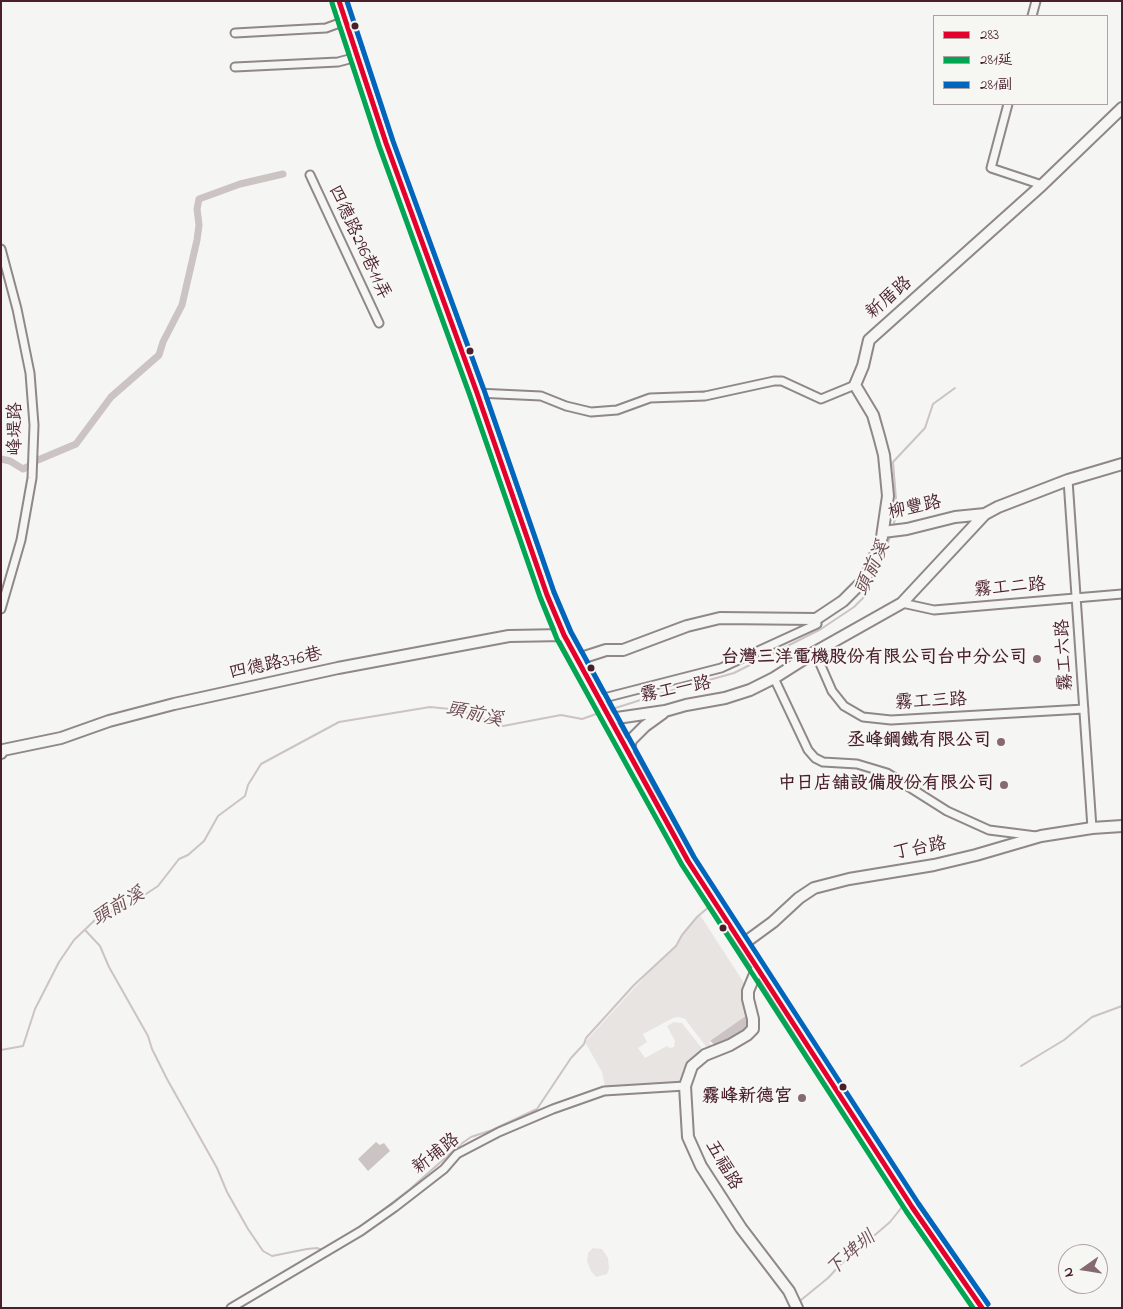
<!DOCTYPE html>
<meta charset="utf-8">
<style>
body{margin:0}
#map{position:relative;width:1123px;height:1309px;overflow:hidden;background:#f5f5f3;font-family:"Indie Flower","LXGW WenKai TC",sans-serif}
canvas{display:block}
.frame{position:absolute;inset:0;border:2px solid #4a1f2b;pointer-events:none}
.legend{position:absolute;left:933px;top:15px;width:175px;height:90px;box-sizing:border-box;background:#f6f6f2;border:1px solid #b1a0a2;margin:0;padding:6px 9px;list-style:none;font-size:15px;color:#4a1f2b}
.legend li{display:flex;align-items:center;gap:10px;height:25px}
.legend b{width:25px;border:1px solid #b1a0a2}
.north{position:absolute;left:1058px;top:1244px;width:50px;height:50px;box-sizing:border-box;background:#f6f6f2;border:1px solid #b1a0a2;border-radius:50%;rotate:257deg;font-size:14px;font-weight:700;line-height:20px;text-align:center;color:#4a1f2b}
.north::after{content:'';display:block;margin:auto;width:18px;height:22px;background:#866a71;clip-path:polygon(50% 0,100% 100%,50% 72%,0 100%)}
</style>
<div id="map">
<canvas width="1123" height="1309"></canvas>
<div class="frame"></div>
<ul class="legend">
<li><b style="height:6px;background:#e4002b"></b>283</li>
<li><b style="height:6px;background:#00a651"></b>281延</li>
<li><b style="height:6px;background:#0065bd"></b>281副</li>
</ul>
<div class="north">N</div>
</div>
<script>
const ctx = document.querySelector('canvas').getContext('2d');
ctx.lineJoin = 'round';
function paint(path, color) { ctx.fillStyle = color; ctx.fill(path, 'evenodd'); }
const toPath = rows => new Path2D(rows.map(r => 'M' + r).join(''));
function stroke(path, color, width, dash) { ctx.strokeStyle = color; ctx.lineWidth = width; ctx.lineCap = dash ? 'butt' : 'round'; ctx.setLineDash(dash || []); ctx.stroke(path); }
function drawText(font, color, halo, rows, align = 'center') {
  ctx.font = font + ' "Indie Flower","LXGW WenKai TC",sans-serif'; ctx.lineWidth = 4.5; ctx.setLineDash([]); ctx.textBaseline = 'middle'; ctx.strokeStyle = halo; ctx.fillStyle = color; for (const [text, x, y, turn = 0] of rows) {
    ctx.save(); ctx.translate(x, y); ctx.rotate((+turn || 0) * Math.PI / 180); ctx.textAlign = isNaN(turn) ? turn : align; if (halo) ctx.strokeText(text, 0, 0); ctx.fillText(text, 0, 0); ctx.restore();
  }
}
paint(toPath([
 [700,915,746,986,750,1013,709,1042,712,1046,708,1049,685,1019,679,1017,673,1018,643,1034,647,1042,638,1048,645,1058,667,1046,670,1048,674,1047,675,1041,667,1026,674,1022,682,1023,704,1051,686,1065,682,1079,677,1083,605,1086,602,1072,585,1042,658,962,677,946,683,934],
 [593,1248,602,1249,608,1258,609,1269,607,1274,596,1277,591,1271,587,1261,588,1253]
]), '#e8e4e2');
paint(toPath([
 [750,1013,751,1018,747,1028,738,1036,720,1046,715,1045,710,1041],
 [376,1142,380,1145,384,1143,390,1151,368,1171,358,1159]
]), '#ccc3c3');
stroke(toPath([
 [893,527,897,511,893,462,925,428,933,404,955,388],
 [609,710,666,692,734,673,821,629,854,607,863,598,883,557,891,534],
 [85,930,100,946,109,967,148,1036,152,1049,167,1079,217,1168,227,1192,248,1229,263,1251,272,1256,307,1249,317,1248,322,1250],
 [1,1050,23,1046,35,1009,59,962,74,940,97,918,134,902,158,886,179,859,188,855,204,841,218,816,245,796,248,785,261,764,339,722,430,707,460,710,503,726,561,715,582,719,602,712],
 [1021,1066,1064,1040,1092,1017,1122,1006],
 [357,1230,410,1189,461,1144,471,1137,492,1130,537,1109,571,1058,584,1044,586,1038,634,985,676,946,682,935,697,917,710,906],
 [801,1300,828,1278,840,1265,890,1222,902,1207]
]), '#ccc3c3', 2);
stroke(toPath([
 [1,459,10,461,23,469,27,467],
 [38,460,76,444,111,397,159,355,163,342,182,305,197,240,199,225,197,209,199,199,240,184,283,174]
]), '#ccc3c3', 7);
const street = toPath([
 [1032,16,1036,1],
 [235,33,326,28,345,21],
 [235,67,338,62,357,57],
 [1008,104,991,168,1042,185],
 [310,175,379,323],
 [1,249,17,309,30,373,34,425,32,478,21,540,1,609],
 [477,393,541,396,566,406,591,412,617,410,650,398,705,396,774,381,782,381,821,399,855,385],
 [1068,480,1092,828],
 [902,603,934,610,1122,594],
 [815,652,832,691,844,706,863,717,891,720,1084,709],
 [774,678,808,750,815,758,823,762,857,764,887,773,947,811,989,830,1036,836],
 [600,699,721,668,817,624,816,619],
 [231,1308,361,1231,395,1207,444,1169,457,1154,499,1132,553,1109,604,1091,685,1086]
]);
const secondary = toPath([
 [339,1,386,143,477,393,547,595,564,635,648,790,688,861,758,967,912,1207,982,1308],
 [883,532,907,529,955,517,985,514,998,507,1068,480,1122,464],
 [578,659,606,650,623,650,687,626,720,618,816,619,843,601,861,583,870,569,882,537,888,496,884,455,879,436,873,415,855,385,863,366,869,340,1042,185,1122,108],
 [610,719,665,711,686,705,725,698,750,690,774,678,815,652,902,603,985,514],
 [628,752,631,740,645,726,663,713],
 [1,753,3,750,61,738,109,721,174,704,338,668,509,636,564,635],
 [743,944,773,922,799,898,814,888,849,879,934,865,976,855,1041,836,1092,828,1122,826],
 [758,967,748,991,748,999,753,1019,753,1029,747,1035,730,1045,705,1055,692,1066,685,1086,688,1137,701,1166,741,1228,789,1291,797,1308]
]);
stroke(street, '#8f8788', 11);
stroke(secondary, '#8f8788', 14);
stroke(street, '#f5f5f3', 7);
stroke(secondary, '#f5f5f3', 10);
stroke(toPath([
 [339,1,386,143,477,393,547,595,564,635,688,861,912,1207,982,1308]
]), '#e4002b', 5);
stroke(toPath([
 [332,3,379,146,470,396,540,597,557,639,682,865,906,1211,973,1308]
]), '#00a651', 5);
stroke(toPath([
 [347,1,393,141,484,390,554,592,571,632,694,857,918,1203,988,1304]
]), '#0065bd', 5);
for (const [x, y, r, color] of [
 [355,26,4.5,"#4a1f2b"],
 [470,351,4.5,"#4a1f2b"],
 [1037,659,5,"#866a71"],
 [591,668,4.5,"#4a1f2b"],
 [1001,742,5,"#866a71"],
 [1004,785,5,"#866a71"],
 [723,928,4.5,"#4a1f2b"],
 [843,1087,4.5,"#4a1f2b"],
 [802,1098,5,"#866a71"]
]) { const dot = new Path2D(); dot.arc(x, y, r, 0, 2 * Math.PI); ctx.fillStyle = color; ctx.fill(dot); stroke(dot, '#f6f6f2', 2); }
drawText('18px', '#4a1f2b', '#f6f6f2', [
 ["四德路296巷11弄",358,243,65],
 ["新厝路",890,299,-41],
 ["峰堤路",17,429,-90],
 ["柳豐路",915,509,-12],
 ["霧工二路",1010,589,-5],
 ["霧工六路",1066,655,-93],
 ["四德路376巷",276,665,-12],
 ["霧工一路",676,691,-11],
 ["霧工三路",931,703,-3],
 ["丁台路",920,850,-11],
 ["新埔路",437,1155,-38],
 ["五福路",722,1166,60]
]);
drawText('bold 18px', '#4a1f2b', '#f6f6f2', [
 ["台灣三洋電機股份有限公司台中分公司",1027,659],
 ["丞峰鋼鐵有限公司",991,742],
 ["中日店舖設備股份有限公司",994,785],
 ["霧峰新德宮",792,1098]
], 'right');
drawText('italic 19px', '#6c4a52', '#f6f6f2', [
 ["頭前溪",874,569,-65],
 ["頭前溪",474,716,13],
 ["頭前溪",119,908,-30],
 ["下埤圳",852,1255,-41]
]);
</script>
